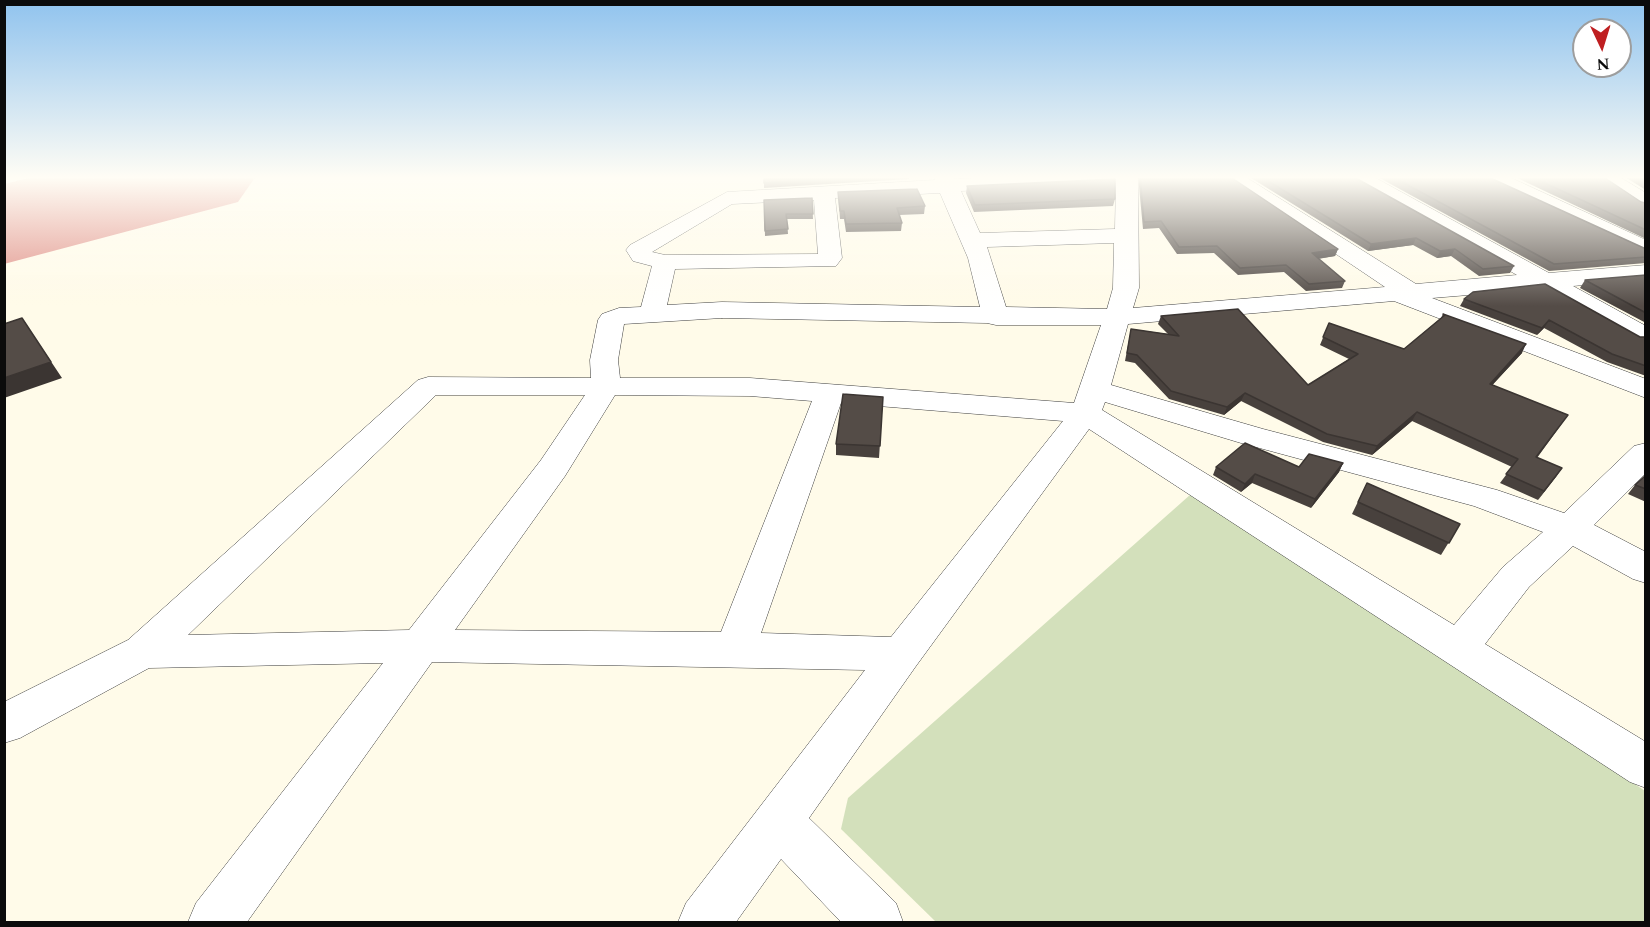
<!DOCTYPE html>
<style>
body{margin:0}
#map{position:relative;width:1650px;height:927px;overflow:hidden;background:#fffbe9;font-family:Spectral,serif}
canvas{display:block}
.frame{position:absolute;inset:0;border:6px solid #0b0b0b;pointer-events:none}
.north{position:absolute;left:1572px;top:18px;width:60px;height:60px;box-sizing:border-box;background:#fff;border:2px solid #9d9d9d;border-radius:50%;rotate:176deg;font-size:16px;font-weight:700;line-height:24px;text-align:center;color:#0b0b0b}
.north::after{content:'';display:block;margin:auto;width:21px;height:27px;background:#bf1f21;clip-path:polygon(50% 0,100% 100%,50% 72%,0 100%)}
</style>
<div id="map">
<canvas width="1650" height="927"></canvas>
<div class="frame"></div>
<div class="north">N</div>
</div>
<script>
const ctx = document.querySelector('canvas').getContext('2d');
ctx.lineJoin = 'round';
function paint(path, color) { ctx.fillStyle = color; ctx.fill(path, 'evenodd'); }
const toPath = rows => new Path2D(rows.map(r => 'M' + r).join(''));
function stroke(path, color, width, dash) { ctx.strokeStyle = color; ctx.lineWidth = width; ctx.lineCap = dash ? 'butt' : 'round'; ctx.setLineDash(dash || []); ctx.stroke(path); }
paint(toPath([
 [1199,487,1645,791,1645,922,936,922,841,829,848,798]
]), '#d3e0bb');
paint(toPath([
 [37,176,256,176,238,202,4,264,4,184,37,176]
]), '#df8d85');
const minor = toPath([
 [933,176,953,176,955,179,1012,176,1138,176,1139,288,1133,308,1385,287,1220,176,1244,176,1416,284,1517,275,1350,180,1347,176,1372,176,1549,273,1646,265,1646,279,1573,286,1646,326,1646,345,1636,343,1541,289,1432,298,1646,379,1646,398,1394,301,1128,324,1111,385,1263,429,1497,490,1564,513,1634,446,1646,443,1646,473,1594,525,1646,552,1646,583,1633,579,1573,546,1529,587,1485,644,1646,742,1646,788,1630,782,1089,429,916,666,809,818,896,903,903,922,841,922,781,859,736,922,678,922,686,903,865,670,432,662,247,922,188,922,196,903,383,663,149,668,20,738,4,743,4,702,128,640,418,380,428,377,591,378,590,360,598,320,602,314,619,308,641,307,652,266,633,261,626,250,630,245,727,192,935,180,933,176],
 [1116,183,1115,229,980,233,961,191,1116,183],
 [940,193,968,258,980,307,722,302,667,305,675,269,836,266,842,258,835,198,940,193],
 [814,200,818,254,665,255,652,252,732,204,814,200],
 [1114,243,1113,288,1107,309,1006,307,987,247,1114,243],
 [722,318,987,323,996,325,1101,325,1074,403,750,378,620,378,618,360,624,324,722,318],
 [436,395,585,395,541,460,409,630,188,635,436,395],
 [615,395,750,396,812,401,721,632,455,630,565,476,615,395],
 [1105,402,1241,443,1474,506,1543,532,1503,567,1454,625,1102,410,1105,402],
 [841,403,1063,421,891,637,761,633,841,403],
 [1480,176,1507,176,1646,240,1646,256,1483,180,1480,176],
 [1593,176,1618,176,1646,193,1646,208,1638,207,1593,176]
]);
stroke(minor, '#3e3e3e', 1);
paint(minor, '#fff');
paint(toPath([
 [764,176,910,176,909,179,764,188],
 [1138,176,1229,176,1338,249,1335,256,1318,259,1345,281,1342,288,1306,291,1284,272,1238,275,1214,253,1177,254,1159,228,1143,229],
 [1248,176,1352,176,1514,266,1510,273,1479,276,1451,256,1437,258,1413,245,1368,251],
 [1376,176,1486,176,1646,249,1646,263,1549,271],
 [1513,176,1602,176,1641,202,1646,203,1646,239],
 [1623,176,1646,176,1646,190],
 [967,186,1115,199,1113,206,974,212,966,193],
 [838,192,925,206,924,214,899,215,902,223,901,231,846,232,844,219,840,219],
 [812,198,813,219,787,219,788,234,765,236,764,200],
 [1646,275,1646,323,1580,288,1585,280],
 [1464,299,1640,337,1646,337,1646,376,1607,362,1544,328,1537,335,1460,306],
 [1443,314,1522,353,1492,385,1568,415,1537,458,1562,468,1538,500,1500,483,1512,467,1412,421,1372,455,1323,442,1241,401,1224,415,1169,399,1135,363,1125,361,1131,329,1168,334,1158,324,1161,316,1308,385,1349,359,1320,345,1329,323,1404,349,1441,318],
 [883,397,879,458,836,455,836,444],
 [1343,463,1339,472,1311,508,1252,483,1241,492,1213,475,1216,467,1299,467],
 [1646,475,1646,502,1628,494,1635,485],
 [1367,483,1460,524,1441,555,1352,514]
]), '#48413d');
paint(toPath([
 [1416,238,1413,245,1368,251,1371,244],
 [1338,249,1335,256,1309,260,1312,253],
 [1455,249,1451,256,1437,258,1440,251],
 [22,318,62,378,4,398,4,378],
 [1549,320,1544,328,1537,335,1542,328],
 [1526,344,1522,353,1486,392,1490,384],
 [1245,393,1241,401,1224,415,1227,407],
 [1417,412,1412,421,1372,455,1377,446],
 [1343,463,1339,472,1311,508,1315,499],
 [1562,468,1556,477,1538,500,1544,491],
 [1255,474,1252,483,1241,492,1245,484]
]), '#3b3532');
const building = toPath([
 [764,176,882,176,764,183,764,176],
 [1140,176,1229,176,1338,249,1312,253,1345,281,1309,284,1286,265,1240,268,1217,246,1179,247,1161,221,1144,222,1140,176],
 [1260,176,1352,176,1514,266,1483,269,1455,249,1440,251,1416,238,1371,244,1260,176],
 [1391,176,1486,176,1646,249,1646,257,1554,264,1391,176],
 [1530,176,1602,176,1641,202,1646,203,1646,230,1530,176],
 [1637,176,1646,176,1646,181,1637,176],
 [1115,179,1115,199,975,205,967,186,1115,179],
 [917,189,925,206,897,208,902,223,846,224,844,211,840,211,838,192,917,189],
 [812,198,813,214,786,214,788,229,765,231,764,200,812,198],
 [1646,275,1646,313,1585,280,1646,275],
 [1545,284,1640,337,1646,337,1646,366,1612,354,1549,320,1542,328,1464,299,1473,292,1545,284],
 [1238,309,1308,385,1358,354,1323,337,1329,323,1404,349,1445,315,1443,314,1526,344,1490,384,1568,415,1536,457,1562,468,1544,491,1506,474,1518,459,1417,412,1377,446,1327,434,1245,393,1227,407,1171,391,1137,355,1127,353,1131,329,1179,336,1161,316,1238,309],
 [22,318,51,362,4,378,4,324,22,318],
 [843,394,883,397,880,446,836,444,843,394],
 [1245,443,1299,467,1309,454,1343,463,1315,499,1255,474,1245,484,1216,467,1245,443],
 [1646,475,1646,489,1635,485,1646,475],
 [1367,483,1460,524,1449,543,1358,502,1367,483]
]);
paint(building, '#544c47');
stroke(building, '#3b3532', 1.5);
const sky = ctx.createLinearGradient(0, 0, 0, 306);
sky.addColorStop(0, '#90c3ee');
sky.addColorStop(0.58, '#fffdf5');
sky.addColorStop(1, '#fffdf500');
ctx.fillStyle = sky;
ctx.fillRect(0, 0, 1650, 306);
</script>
